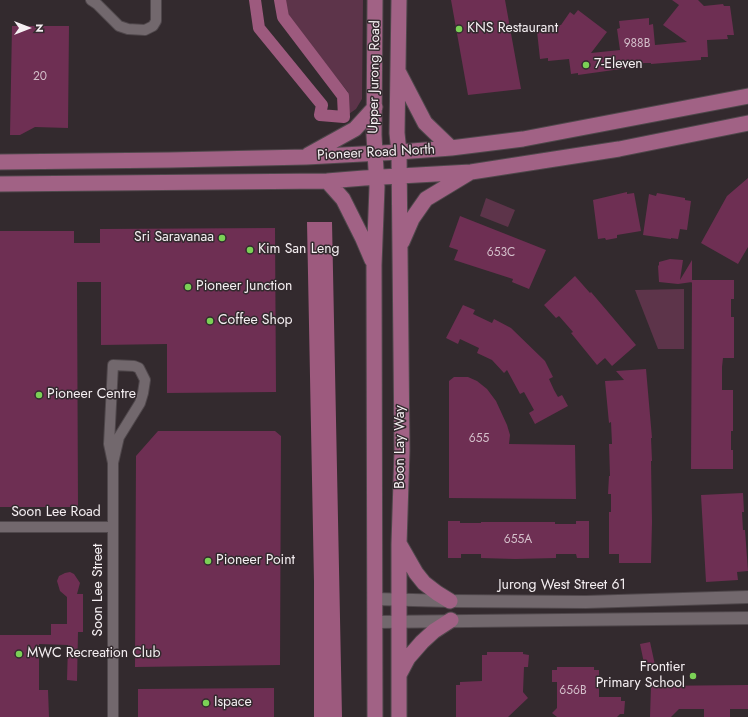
<!DOCTYPE html>
<style>
body{margin:0}
#map{position:relative;width:748px;height:717px;overflow:hidden;background:#332a2e;font-family:Jost,sans-serif}
canvas{display:block}
.north{position:absolute;left:8px;top:8px;width:40px;height:40px;-webkit-text-stroke:3px #332a2e;paint-order:stroke;rotate:90deg;font-size:11px;font-weight:700;line-height:16px;text-align:center;color:#f5eff2}
.north::after{content:'';display:block;margin:auto;width:14px;height:18px;background:#f5eff2;clip-path:polygon(50% 0,100% 100%,50% 72%,0 100%)}
</style>
<div id="map">
<canvas width="748" height="717"></canvas>
<div class="north">N</div>
</div>
<script>
const ctx = document.querySelector('canvas').getContext('2d');
ctx.lineJoin = 'round';
function paint(path, color) { ctx.fillStyle = color; ctx.fill(path, 'evenodd'); }
const toPath = rows => new Path2D(rows.map(r => 'M' + r).join(''));
function stroke(path, color, width, dash) { ctx.strokeStyle = color; ctx.lineWidth = width; ctx.lineCap = dash ? 'butt' : 'round'; ctx.setLineDash(dash || []); ctx.stroke(path); }
function drawText(font, color, halo, rows, align = 'center') {
  ctx.font = font + ' Jost,sans-serif'; ctx.lineWidth = 3; ctx.setLineDash([]); ctx.textBaseline = 'middle'; ctx.strokeStyle = halo; ctx.fillStyle = color; for (const [text, x, y, turn = 0] of rows) {
    ctx.save(); ctx.translate(x, y); ctx.rotate((+turn || 0) * Math.PI / 180); ctx.textAlign = isNaN(turn) ? turn : align; if (halo) ctx.strokeText(text, 0, 0); ctx.fillText(text, 0, 0); ctx.restore();
  }
}
paint(toPath([
 [285,0,363,0,362,99,356,109,346,116,348,92,287,16],
 [486,198,515,210,508,227,480,216],
 [684,289,684,349,658,349,635,290]
]), '#5d344a');
paint(toPath([
 [307,222,332,222,342,717,314,717,314,582]
]), '#9d5a7e');
stroke(toPath([
 [255,0,259,28,322,105,320,115,344,117,343,96,283,17,280,0]
]), '#9d5a7e', 12);
paint(toPath([
 [451,0,505,0,521,89,468,95],
 [672,0,698,0,704,6,723,4,724,6,730,6,734,35,727,35,728,39,707,40,708,57,701,57,701,60,651,64,651,63,645,63,628,65,628,68,578,75,578,73,571,74,569,59,548,61,548,58,540,59,537,31,543,30,543,27,561,25,570,12,574,15,578,10,607,32,591,53,620,50,617,29,620,28,619,21,649,18,649,25,653,24,655,45,687,42,663,25,679,5],
 [12,26,69,26,68,128,35,127,20,135,10,135],
 [748,178,748,247,738,264,701,243,727,196],
 [627,192,627,194,634,193,641,231,617,235,617,238,606,240,605,238,598,239,593,200],
 [657,193,685,198,685,200,691,201,687,230,680,229,678,239,671,238,671,239,643,235,649,194,656,196],
 [460,216,546,250,529,289,512,282,513,279,454,260,458,250,449,247],
 [275,228,276,392,167,393,167,344,101,345,101,282,77,282,78,507,0,507,0,231,74,231,74,243,100,243,100,229],
 [670,259,683,260,680,280,692,260,692,282,678,284,659,282,658,266,659,265,659,262],
 [575,276,590,293,591,292,636,345,612,366,605,358,597,365,571,333,573,332,559,316,556,318,544,305],
 [692,280,734,280,734,299,731,299,731,317,734,317,734,358,723,358,722,367,722,390,733,390,733,431,731,431,731,450,733,450,733,469,691,469],
 [463,305,475,310,473,314,492,323,494,319,511,328,545,361,553,377,549,379,554,390,558,397,562,395,568,406,535,424,529,413,534,410,524,392,520,394,507,370,504,373,492,360,477,353,479,348,460,339,458,344,446,338],
 [646,369,652,438,651,438,652,461,651,461,652,522,651,563,619,563,619,554,609,554,609,512,611,512,611,494,608,494,609,476,610,476,609,444,612,444,611,422,609,423,605,381,624,380,616,371],
 [454,377,468,377,477,381,487,389,496,401,507,425,510,435,509,444,575,445,576,499,449,498,449,381],
 [158,431,275,431,281,436,280,665,135,667,136,456],
 [743,493,744,512,742,512,743,530,745,530,748,571,737,572,738,580,706,582,701,495],
 [448,521,460,521,460,523,481,523,481,522,555,522,555,524,576,524,576,521,589,521,589,558,577,558,576,554,556,554,556,558,515,559,481,558,481,554,461,554,461,558,448,558],
 [70,572,74,574,80,583,77,594,83,594,83,632,78,632,77,681,67,680,68,645,39,644,39,690,48,690,49,717,0,717,0,635,51,635,51,624,67,624,67,597,60,591,57,581,59,576,65,573],
 [650,642,655,665,645,668,640,644],
 [487,652,523,652,523,654,529,655,528,667,524,667,523,692,528,698,508,717,456,717,456,685,460,685,460,682,482,681,482,655,487,655],
 [557,667,594,667,594,670,599,670,599,697,621,697,621,701,625,701,624,714,620,714,617,717,557,717,552,713,557,708,557,682,552,682,552,670,557,670],
 [748,685,748,709,730,709,730,717,704,717,704,709,679,709,671,717,650,717,651,686],
 [274,688,274,717,138,717,138,689]
]), '#6e2f53');
const minor = toPath([
 [91,0,97,4,119,26,128,29,145,30,153,26,156,21,156,0],
 [113,463,119,437,140,403,143,393,145,380,139,368,134,366,113,365,109,444,113,463,113,717],
 [0,527,113,527]
]);
const tertiary = toPath([
 [375,599,450,601,586,602,748,597],
 [375,622,748,618]
]);
const primary = toPath([
 [375,0,374,135,377,187,374,265,375,717],
 [399,73,425,123,451,148],
 [308,155,355,129,375,107],
 [0,162,170,160,306,157,399,152,451,148,523,139,748,96],
 [327,181,343,199,363,239,372,260],
 [0,184,327,181,364,178,471,172,619,149,748,123],
 [402,242,412,219,426,199,469,173],
 [400,545,416,573,424,583,437,593,450,601],
 [399,675,408,658,422,642,434,631,451,620],
 [399,717,399,544,402,450,399,152,397,133,399,0]
]);
stroke(minor, '#4f474b', 12);
stroke(tertiary, '#4f474b', 14);
stroke(primary, '#4f474b', 17);
stroke(minor, '#72686d', 10);
stroke(tertiary, '#72686d', 12);
stroke(primary, '#a16285', 15);
for (const [x, y, r, color] of [
 [459,29,4,"#7bd156"],
 [586,65,4,"#7bd156"],
 [222,238,4,"#7bd156"],
 [250,250,4,"#7bd156"],
 [188,287,4,"#7bd156"],
 [210,321,4,"#7bd156"],
 [39,395,4,"#7bd156"],
 [208,561,4,"#7bd156"],
 [19,654,4,"#7bd156"],
 [693,676,4,"#7bd156"],
 [206,703,4,"#7bd156"]
]) { const dot = new Path2D(); dot.arc(x, y, r, 0, 2 * Math.PI); ctx.fillStyle = color; ctx.fill(dot); stroke(dot, '#332a2e', 1.5); }
drawText('12px', '#d3bfca', null, [
 ["988B",637,44],
 ["20",40,77],
 ["653C",501,253],
 ["655",479,439],
 ["655A",518,540],
 ["656B",573,691]
]);
drawText('14px', '#f5eff2', '#332a2e', [
 ["KNS Restaurant",467,29],
 ["7-Eleven",594,65],
 ["Sri Saravanaa",214,238,"right"],
 ["Kim San Leng",258,250],
 ["Pioneer Junction",196,287],
 ["Coffee Shop",218,321],
 ["Pioneer Centre",47,395],
 ["Pioneer Point",216,561],
 ["MWC Recreation Club",27,654],
 ["Frontier",685,668,"right"],
 ["Primary School",685,684,"right"],
 ["Ispace",214,703]
], 'left');
drawText('14px', '#f5eff2', '#332a2e', [
 ["Upper Jurong Road",375,77,-89],
 ["Pioneer Road North",376,153,-3],
 ["Boon Lay Way",401,447,-90],
 ["Soon Lee Road",56,513],
 ["Jurong West Street 61",562,586],
 ["Soon Lee Street",99,590,-90]
]);
</script>
